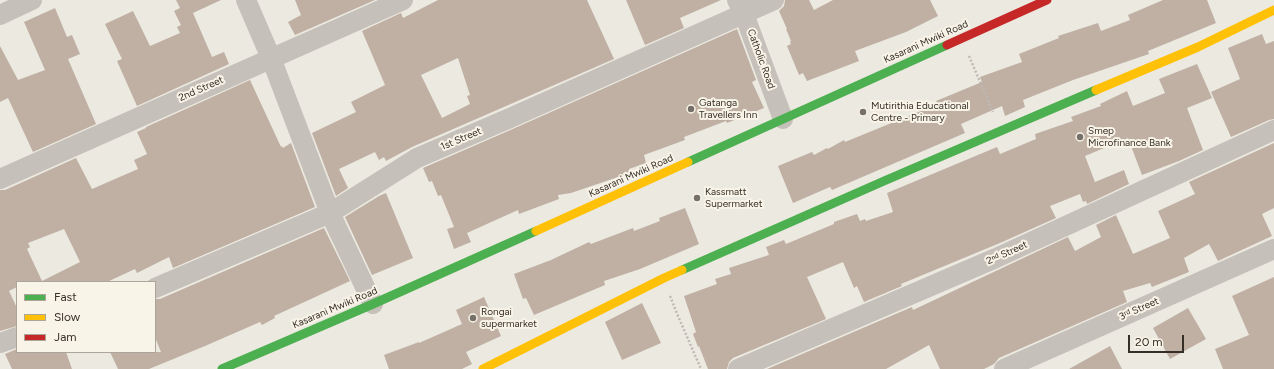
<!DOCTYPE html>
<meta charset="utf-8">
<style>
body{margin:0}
#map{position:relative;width:1274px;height:369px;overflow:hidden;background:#ece9e1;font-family:Figtree,sans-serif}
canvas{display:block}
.legend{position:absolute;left:16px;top:281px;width:140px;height:72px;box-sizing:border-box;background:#f9f4e8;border:1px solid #aba59b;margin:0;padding:5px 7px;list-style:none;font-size:12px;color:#362f28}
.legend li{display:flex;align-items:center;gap:8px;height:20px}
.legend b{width:20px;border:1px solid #aba59b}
.scale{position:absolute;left:1128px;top:335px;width:56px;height:18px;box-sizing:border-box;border:2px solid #362f28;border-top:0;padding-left:5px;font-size:12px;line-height:14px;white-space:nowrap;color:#362f28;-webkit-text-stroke:3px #f9f4e8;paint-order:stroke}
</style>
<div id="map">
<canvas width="1274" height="369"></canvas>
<ul class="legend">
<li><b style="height:5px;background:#4caf50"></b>Fast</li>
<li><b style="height:5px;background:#ffc107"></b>Slow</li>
<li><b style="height:5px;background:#c62828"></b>Jam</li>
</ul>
<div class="scale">20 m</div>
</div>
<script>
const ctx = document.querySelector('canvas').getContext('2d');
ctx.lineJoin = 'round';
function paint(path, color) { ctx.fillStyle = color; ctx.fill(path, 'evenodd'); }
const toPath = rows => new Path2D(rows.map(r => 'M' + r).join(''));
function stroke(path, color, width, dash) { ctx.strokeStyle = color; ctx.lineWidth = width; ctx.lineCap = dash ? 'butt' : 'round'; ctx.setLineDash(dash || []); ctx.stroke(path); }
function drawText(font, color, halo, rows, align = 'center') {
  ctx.font = font + ' Figtree,sans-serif'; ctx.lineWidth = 4; ctx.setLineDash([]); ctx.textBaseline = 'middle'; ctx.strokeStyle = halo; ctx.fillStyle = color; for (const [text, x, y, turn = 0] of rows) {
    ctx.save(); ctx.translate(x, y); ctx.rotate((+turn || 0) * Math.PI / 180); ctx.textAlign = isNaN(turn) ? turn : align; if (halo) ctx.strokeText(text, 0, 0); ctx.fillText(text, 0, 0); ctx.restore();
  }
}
paint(toPath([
 [176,0,221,0,193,13,212,57,224,52,229,64,137,106,117,61,122,59,105,24,133,11,150,46,180,33,177,27,181,25,174,11,180,8],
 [295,0,375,0,295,35,288,22,301,15],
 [438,0,587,0,614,59,412,147,386,161,384,157,379,160,375,152,339,169,348,188,336,196,312,133,356,112,351,102,385,85,362,31,401,13,403,18],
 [458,58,470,95,467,96,470,104,442,118,421,75],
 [626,0,721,0,680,18,684,28,645,45],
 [785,0,809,0,814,10,833,0,930,0,938,16,906,32,855,51,859,61,807,81,803,73,799,75,787,46,791,44,790,42,791,41,786,29,787,29,779,11,784,6],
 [1163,0,1207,0,1216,23,1148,51,1149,54,1073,80,1023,100,1025,107,1005,116,1002,106,961,124,965,133,832,190,830,187,793,203,778,166,812,152,814,155,827,148,828,149,844,140,845,142,938,104,936,101,982,82,980,77,1022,62,1019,54,1059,38,1058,36,1098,23,1101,31,1130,20,1128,15],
 [55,8,67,37,72,35,80,54,68,59,96,124,33,152,8,98,0,102,0,46,18,80,45,70,24,22],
 [737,29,756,80,752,82,764,108,727,123,726,121,684,137,685,140,644,155,646,163,629,169,630,173,571,193,558,195,559,199,519,214,518,210,467,233,471,242,454,249,447,229,454,227,441,195,438,196,432,181,429,182,423,168,515,128],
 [1262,34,1266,44,1274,41,1274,119,1269,120,1231,137,1211,92,1240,79,1228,48],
 [1197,64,1212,98,1187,108,1203,150,1179,161,1142,175,1128,138,1085,156,1095,182,1124,170,1129,184,1087,204,1086,201,1083,202,1080,194,1050,206,1056,218,1000,243,901,284,902,286,864,302,857,286,854,288,843,262,807,277,826,319,733,358,729,362,727,369,708,369,699,346,698,347,693,334,696,332,684,296,717,284,715,279,731,274,729,268,769,255,766,247,784,240,786,244,834,224,834,222,857,214,860,221,865,219,866,221,893,212,887,193,997,147,1000,154,1036,139,1035,134,1073,121,1071,117,1101,106,1100,104,1127,91,1133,106,1165,93,1159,79],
 [250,80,281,147,282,146,283,148,291,143,315,207,173,268,169,257,137,273,135,269,107,282,17,282,17,287,9,291,17,308,17,326,0,331,0,190,5,190,76,158,92,189,138,169,134,160,147,154,137,132,146,128,146,127],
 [64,229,80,262,42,281,27,249,30,247,28,243],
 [1274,143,1274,208,1262,214,1272,236,1218,261,1209,244,1184,258,1189,272,1152,287,1150,283,1123,291,1127,302,999,358,994,364,984,369,940,369,929,345,886,369,767,369,912,307,913,310,1068,237,1075,251,1101,237,1096,225,1116,215,1133,254,1170,238,1158,211,1195,194,1189,182],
 [386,193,413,258,372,275,345,217,379,196],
 [685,208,699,244,640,269,604,281,605,285,534,315,526,298,523,299,514,274,551,260,589,242,591,244,633,228,634,231,660,221,659,218],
 [324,228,350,281,274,316,275,318,262,325,260,322,205,346,149,369,118,369,110,352,161,352,155,337,155,299,160,299],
 [1274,277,1274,369,1223,369,1215,349,1249,335,1232,296],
 [484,297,501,336,466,352,472,364,462,369,389,369,384,355,419,342,419,343,462,324,456,310],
 [642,303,661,343,622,360,605,322],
 [1188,308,1206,339,1170,359,1153,328],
 [1110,346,1122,369,1069,369],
 [17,349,17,352,66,352,72,369,12,369,5,354]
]), '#bfb0a3');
stroke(toPath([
 [969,56,993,112],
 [670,296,678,316,701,369]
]), '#beb9b2', 2.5, [2, 2]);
stroke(toPath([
 [246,0,271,58,330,213,373,304],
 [737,0,744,14,783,119],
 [0,15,32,0],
 [0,179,403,0],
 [155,288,330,213,417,158,510,118,774,0],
 [0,343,17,337],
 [738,369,996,258,1274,130],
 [1004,369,1274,249]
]), '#c5c0b9', 20);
stroke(toPath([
 [688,162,947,45],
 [682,270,884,181,1096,90],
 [222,369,373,304,536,231]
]), '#4caf50', 9);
stroke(toPath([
 [1096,90,1198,47,1274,10],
 [536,231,688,162],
 [483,369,664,278,682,270]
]), '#ffc107', 9);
stroke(toPath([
 [947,45,1047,0]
]), '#c62828', 9);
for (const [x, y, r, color] of [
 [691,109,4,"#767069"],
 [863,112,4,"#767069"],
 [1080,137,4,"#767069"],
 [697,198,4,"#767069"],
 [473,318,4,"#767069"]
]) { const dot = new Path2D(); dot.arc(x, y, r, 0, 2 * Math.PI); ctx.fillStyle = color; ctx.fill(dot); stroke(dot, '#f9f4e8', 1.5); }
drawText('10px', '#362f28', '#f9f4e8', [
 ["Kasarani Mwiki Road",926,42,-24],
 ["Catholic Road",761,59,70],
 ["2nd Street",201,89,-24],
 ["1st Street",461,139,-23],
 ["Kasarani Mwiki Road",631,176,-24],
 ["2ⁿᵈ Street",1007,253,-24],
 ["Kasarani Mwiki Road",335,308,-23],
 ["3ʳᵈ Street",1139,309,-24]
]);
drawText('10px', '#362f28', '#f9f4e8', [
 ["Gatanga",699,103],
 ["Travellers Inn",699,115],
 ["Mutirithia Educational",871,106],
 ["Centre - Primary",871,118],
 ["Smep",1088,131],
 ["Microfinance Bank",1088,143],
 ["Kassmatt",705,192],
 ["Supermarket",705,204],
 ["Rongai",481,312],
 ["supermarket",481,324]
], 'left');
</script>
